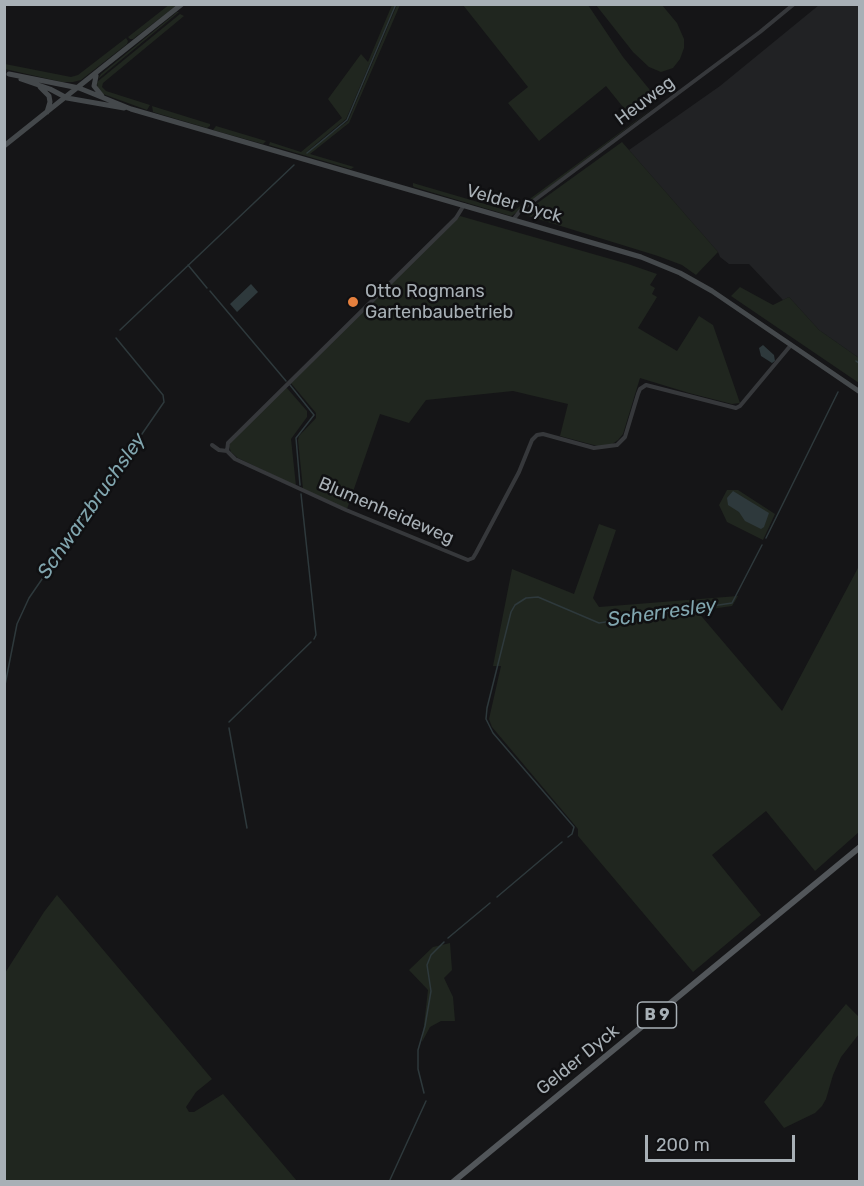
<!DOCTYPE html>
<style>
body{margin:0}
#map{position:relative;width:864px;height:1186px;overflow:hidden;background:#151517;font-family:Rubik,sans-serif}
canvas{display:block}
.frame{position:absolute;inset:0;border:6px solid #a8b0b6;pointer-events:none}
.scale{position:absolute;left:645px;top:1135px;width:150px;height:27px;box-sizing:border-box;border:3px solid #a8b0b6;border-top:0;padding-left:8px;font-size:18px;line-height:21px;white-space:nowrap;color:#a8b0b6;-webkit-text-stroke:4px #101012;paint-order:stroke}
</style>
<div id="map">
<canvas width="864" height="1186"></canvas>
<div class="frame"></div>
<div class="scale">200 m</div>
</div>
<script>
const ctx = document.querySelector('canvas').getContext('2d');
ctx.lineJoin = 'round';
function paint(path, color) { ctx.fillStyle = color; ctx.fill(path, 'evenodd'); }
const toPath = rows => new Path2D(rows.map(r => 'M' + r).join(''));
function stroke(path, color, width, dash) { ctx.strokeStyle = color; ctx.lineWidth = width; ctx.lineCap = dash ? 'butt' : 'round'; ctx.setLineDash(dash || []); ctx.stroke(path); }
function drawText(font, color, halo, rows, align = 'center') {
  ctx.font = font + ' Rubik,sans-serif'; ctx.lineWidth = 5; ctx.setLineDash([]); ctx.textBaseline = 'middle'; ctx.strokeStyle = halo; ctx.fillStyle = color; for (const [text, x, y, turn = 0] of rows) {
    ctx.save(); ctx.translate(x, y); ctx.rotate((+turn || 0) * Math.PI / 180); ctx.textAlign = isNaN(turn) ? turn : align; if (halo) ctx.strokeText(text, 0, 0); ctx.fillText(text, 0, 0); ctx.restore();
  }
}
paint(toPath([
 [819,5,859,5,859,358,819,330,789,297,783,300,749,264,729,264,720,257,718,252,629,150,720,86]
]), '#212224');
paint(toPath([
 [170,4,177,5,133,39,130,39,128,37],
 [392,5,395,5,346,119,305,153,348,121,397,5,400,5,349,123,310,154,354,167,351,169,269,145,270,142,301,152,342,118,328,99,361,54,368,62],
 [463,5,588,5,623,57,654,95,631,117,606,86,539,141,508,103,528,87],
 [596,5,662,5,677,23,684,39,684,48,680,59,673,68,661,72,649,67,633,52],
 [177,12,179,12,98,79,101,74],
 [180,14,184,16,103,83,102,87,106,91,150,105,147,110,103,94,98,89,97,82],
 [126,38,128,41,127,44,81,80,73,82,62,82,5,69,5,64,71,77,78,75],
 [660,103,513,215,511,216,414,187,413,186,413,183,512,212],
 [152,106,210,124,210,126,207,128,153,112],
 [216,126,266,141,263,144,213,130],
 [622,142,718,252,696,275,682,265,658,256,525,215,525,212],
 [460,216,628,264,657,274,650,285,655,288,652,294,657,297,638,328,677,351,699,316,713,325,740,403,732,404,689,393,640,378,623,434,618,440,611,445,601,447,560,436,568,404,513,391,426,400,409,423,380,414,347,509,303,489,298,440,299,436,316,418,316,413,290,382],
 [740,287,773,305,789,297,819,330,859,358,859,383,731,296],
 [286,387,307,411,307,417,291,439,296,486,238,458,231,452,229,446,232,440],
 [727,490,738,490,775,514,763,540,727,522,719,505],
 [599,524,616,530,593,598,599,607,738,596,732,606,697,611,782,711,859,566,859,832,815,871,766,811,712,855,761,915,693,972,578,836,578,829,492,727,489,719,501,666,493,666,512,569,574,594],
 [57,895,212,1079,196,1092,186,1107,189,1112,194,1112,223,1094,297,1181,5,1181,5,973,44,912],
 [450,943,452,970,444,978,453,997,455,1021,441,1021,430,1027,422,1042,428,990,409,970,433,947],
 [846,1004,859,1017,859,1034,841,1057,833,1075,826,1099,822,1106,815,1113,784,1128,764,1102]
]), '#20261f');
paint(toPath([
 [251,284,258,292,237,312,230,304],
 [763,345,774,355,775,361,772,363,761,356,759,348],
 [733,491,769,513,764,527,761,529,745,521,739,512,728,505,727,498]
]), '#2e393c');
stroke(toPath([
 [307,153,347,120,396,4],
 [188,265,207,288],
 [210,291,286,381],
 [120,330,294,165],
 [856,361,860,364],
 [290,385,314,415,296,438,300,485],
 [301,494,316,635,314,639],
 [766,538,838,392],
 [4,690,17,624,29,598,164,402,163,395,116,338],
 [229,722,311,642],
 [229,728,247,828],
 [568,837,572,834,574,827,493,733,486,719,487,708,511,612,515,605,526,598,538,597,599,623,732,603,762,545],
 [497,897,562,842],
 [448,938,490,903],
 [424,1093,418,1069,418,1050,425,1026,431,991,427,965,431,955,444,942],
 [389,1182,426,1101]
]), '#2e393c', 1.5);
stroke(toPath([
 [513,220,520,211,760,32,794,4],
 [212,445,219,450,227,451,235,459,346,510,468,560,473,558,476,553,519,472,532,440,537,435,543,434,594,448,617,445,625,437,638,394,640,389,646,385,736,408,740,406,791,345],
 [227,451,228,443,456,218,464,205]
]), '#36383b', 4);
stroke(toPath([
 [9,74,79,88,131,109,641,257,680,273,712,291,860,392],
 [96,76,94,86,102,96],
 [21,79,50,89,67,98,124,108],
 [40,87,49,96,50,102,47,112],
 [4,146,182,4]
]), '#44484b', 5);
stroke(toPath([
 [453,1182,860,847]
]), '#52565a', 6);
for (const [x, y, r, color] of [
 [353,302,6,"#e5803e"]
]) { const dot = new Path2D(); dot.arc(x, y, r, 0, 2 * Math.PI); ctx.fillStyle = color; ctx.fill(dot); stroke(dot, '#101012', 2); }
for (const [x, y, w] of [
 [657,1015,39]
]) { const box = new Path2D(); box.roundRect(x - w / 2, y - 13, w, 26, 4.5); ctx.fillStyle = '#101012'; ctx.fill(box); stroke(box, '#a8b0b6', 1.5); }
drawText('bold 16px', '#a8b0b6', null, [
 ["B 9",657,1015]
]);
drawText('18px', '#a8b0b6', '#101012', [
 ["Heuweg",645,101,-37],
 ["Velder Dyck",514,204,16],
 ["Blumenheideweg",386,511,23],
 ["Gelder Dyck",578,1060,-39]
]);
drawText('18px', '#a8b0b6', '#101012', [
 ["Otto Rogmans",365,292],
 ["Gartenbaubetrieb",365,313]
], 'left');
drawText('italic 20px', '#81a6af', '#101012', [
 ["Schwarzbruchsley",92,506,-55],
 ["Scherresley",662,613,-8]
]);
</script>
